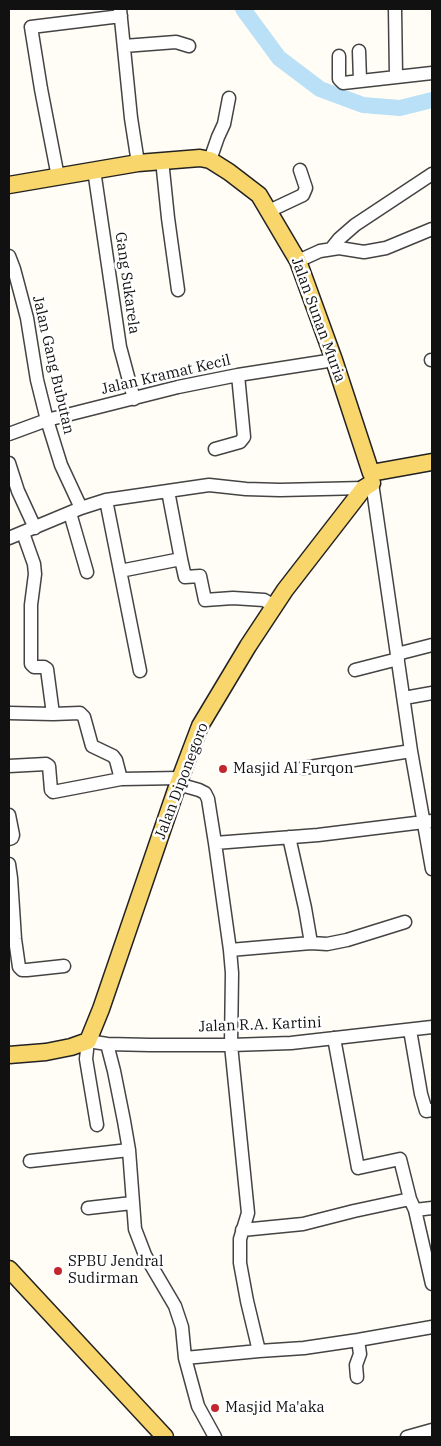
<!DOCTYPE html>
<style>
body{margin:0}
#map{position:relative;width:441px;height:1446px;overflow:hidden;background:#fffdf5;font-family:"IBM Plex Serif",serif}
canvas{display:block}
.frame{position:absolute;inset:0;border:10px solid #111;pointer-events:none}
</style>
<div id="map">
<canvas width="441" height="1446"></canvas>
<div class="frame"></div>
</div>
<script>
const ctx = document.querySelector('canvas').getContext('2d');
ctx.lineJoin = 'round';
const toPath = rows => new Path2D(rows.map(r => 'M' + r).join(''));
function stroke(path, color, width, dash) { ctx.strokeStyle = color; ctx.lineWidth = width; ctx.lineCap = dash ? 'butt' : 'round'; ctx.setLineDash(dash || []); ctx.stroke(path); }
function drawText(font, color, halo, rows, align = 'center') {
  ctx.font = font + ' "IBM Plex Serif",serif'; ctx.lineWidth = 5; ctx.setLineDash([]); ctx.textBaseline = 'middle'; ctx.strokeStyle = halo; ctx.fillStyle = color; for (const [text, x, y, turn = 0] of rows) {
    ctx.save(); ctx.translate(x, y); ctx.rotate((+turn || 0) * Math.PI / 180); ctx.textAlign = isNaN(turn) ? turn : align; if (halo) ctx.strokeText(text, 0, 0); ctx.fillText(text, 0, 0); ctx.restore();
  }
}
stroke(toPath([
 [243,9,279,58,320,89,363,105,400,108,432,100]
]), '#b9e0f7', 16);
const minor = toPath([
 [120,9,131,118,138,163],
 [395,9,396,76],
 [124,46,176,42,189,46],
 [359,51,360,80],
 [339,56,339,79,343,83,432,73],
 [162,160,168,218,178,290],
 [210,160,218,137,224,124,229,98],
 [94,170,120,347,134,399],
 [58,177,41,89,31,27,121,16],
 [269,211,303,195,306,188,300,170],
 [331,249,339,239,355,225,432,174],
 [9,256,14,269,27,318,37,380,47,420,61,465,81,508],
 [298,261,320,251,339,248,364,252,386,248,432,229],
 [431,360,432,360],
 [9,434,47,420,178,387,238,375,334,360],
 [215,449,240,442,244,437,238,375],
 [9,463,18,491,35,528],
 [371,476,411,751,432,869],
 [168,491,181,559],
 [106,500,140,671],
 [70,513,87,572],
 [23,533,34,564,35,574,31,605,31,664,34,667,44,667,47,669,53,714],
 [9,538,81,508,106,500,209,485,246,489,280,490,364,488],
 [120,571,181,559,185,577,200,576,205,600,233,598,264,600,274,606],
 [397,654,432,645],
 [355,670,398,659],
 [404,698,432,693],
 [9,713,53,714,80,713,84,717,92,746,113,756,116,760,121,779],
 [9,766,46,764,49,766,51,790,53,792,121,779,180,778],
 [303,768,411,751],
 [178,784,199,790,205,793,208,799,215,843],
 [9,815,13,835,12,838,9,839],
 [432,821,318,835,215,843,230,950,232,973,231,1045,248,1213,240,1239,240,1263,247,1301,259,1351,304,1348,358,1340,432,1327],
 [289,837,305,908,311,943],
 [9,864,11,878,15,939,19,967,22,970,27,970,64,966],
 [230,950,311,943,327,944,347,940,405,922],
 [410,1030,421,1094,426,1111,432,1110],
 [334,1038,358,1168,400,1159,410,1199],
 [107,1044,114,1071,124,1121,129,1150,135,1229,145,1255,175,1306,182,1327,185,1358,198,1406,215,1437],
 [97,1125,86,1059,88,1041,107,1044,150,1045,231,1045,291,1043,432,1027],
 [30,1161,129,1150],
 [88,1208,132,1203],
 [415,1210,432,1208],
 [242,1230,303,1224,354,1211,410,1199,415,1210,432,1284],
 [185,1358,259,1351],
 [357,1377,356,1365,360,1354,358,1340],
 [407,1437,432,1430]
]);
const major = toPath([
 [9,185,138,163,200,158,210,160,229,172,259,195,298,261,334,360,371,473,432,462],
 [9,1055,46,1052,71,1047,88,1041,101,1009,178,784,200,726,248,646,285,590,364,488,372,483],
 [9,1269,165,1437]
]);
stroke(minor, '#444', 15);
stroke(major, '#222', 19);
stroke(minor, '#fff', 12);
stroke(major, '#f9d66b', 16);
for (const [x, y, r, color] of [
 [223,769,5,"#c4262e"],
 [58,1271,5,"#c4262e"],
 [215,1408,5,"#c4262e"]
]) { const dot = new Path2D(); dot.arc(x, y, r, 0, 2 * Math.PI); ctx.fillStyle = color; ctx.fill(dot); stroke(dot, '#fff', 2); }
drawText('15px', '#111', '#fff', [
 ["Gang Sukarela",127,283,82],
 ["Jalan Sunan Muria",318,320,70],
 ["Jalan Gang Bubutan",53,365,77],
 ["Jalan Kramat Kecil",166,375,-13],
 ["Jalan Diponegoro",182,781,-69],
 ["Jalan R.A. Kartini",260,1025,-2]
]);
drawText('15px', '#111', '#fff', [
 ["Masjid Al Furqon",233,769],
 ["SPBU Jendral",68,1262],
 ["Sudirman",68,1279],
 ["Masjid Ma'aka",225,1408]
], 'left');
</script>
